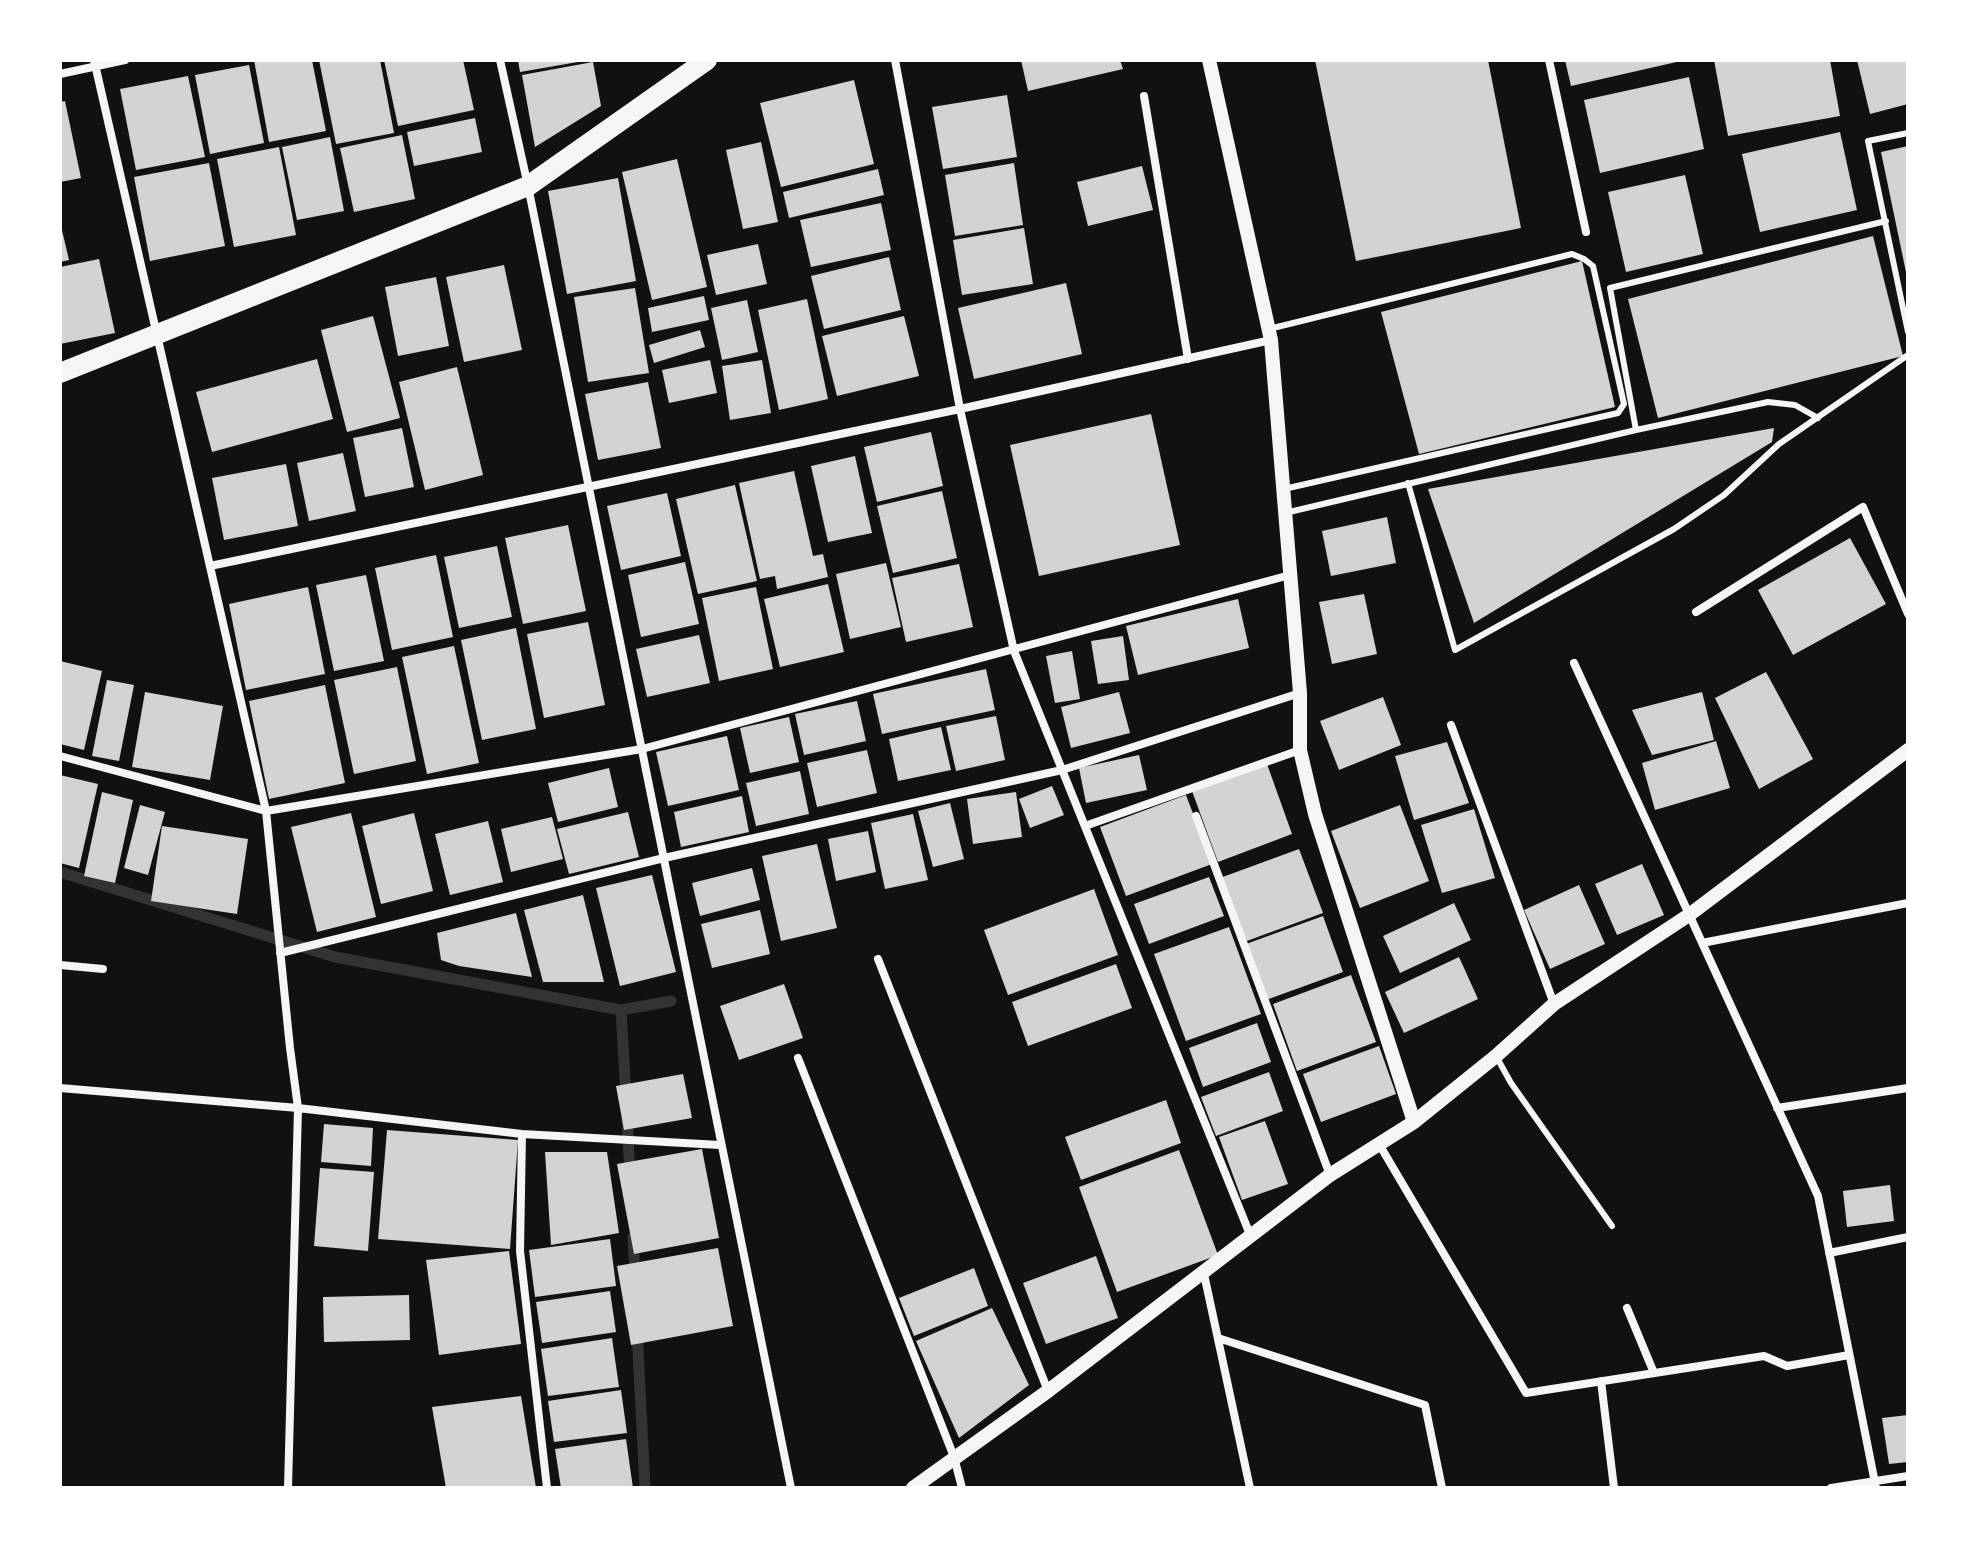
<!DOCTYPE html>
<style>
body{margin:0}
#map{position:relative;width:1968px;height:1548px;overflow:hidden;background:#111;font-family:Arial,sans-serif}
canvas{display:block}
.frame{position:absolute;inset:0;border:62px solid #fff;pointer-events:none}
</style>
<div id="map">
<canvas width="1968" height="1548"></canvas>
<div class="frame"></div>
</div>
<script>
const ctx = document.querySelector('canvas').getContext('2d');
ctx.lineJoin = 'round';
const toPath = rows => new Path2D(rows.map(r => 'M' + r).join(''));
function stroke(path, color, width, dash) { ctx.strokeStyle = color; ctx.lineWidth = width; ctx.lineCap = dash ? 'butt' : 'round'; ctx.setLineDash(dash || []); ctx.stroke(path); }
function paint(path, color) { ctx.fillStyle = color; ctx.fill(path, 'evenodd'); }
stroke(toPath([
 [60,872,335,957,621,1010,671,1001],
 [621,1010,626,1096],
 [627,1117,630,1176],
 [633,1237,635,1276],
 [637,1329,645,1488]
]), '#333', 11);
paint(toPath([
 [254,60,312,60,326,131,269,142],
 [319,60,380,60,394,133,336,144],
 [384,60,463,60,474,110,398,126],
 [518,60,578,60,578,62,520,72],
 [1021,60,1120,60,1123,69,1028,91],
 [1315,60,1488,60,1521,228,1356,261],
 [1565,60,1681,60,1681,61,1571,86],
 [1714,60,1830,60,1840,116,1728,136],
 [1857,60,1908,60,1908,104,1870,114],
 [593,62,601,106,535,147,522,75],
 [249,65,264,143,210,154,195,75],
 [188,76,205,157,136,170,120,89],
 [1689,77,1704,149,1600,173,1584,100],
 [854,80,874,164,781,187,760,103],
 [1007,95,1017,157,943,169,932,107],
 [65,101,81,178,60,182,60,102],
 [475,118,482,152,414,166,407,132],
 [1840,132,1857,210,1760,232,1742,154],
 [402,135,415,199,354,212,340,148],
 [330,137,344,211,297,220,282,147],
 [761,142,778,222,743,229,726,150],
 [1908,146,1908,277,1907,277,1881,152],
 [279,147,296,235,234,247,217,159],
 [677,159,707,287,652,300,622,172],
 [209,163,225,246,150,261,134,177],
 [1014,163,1023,225,955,236,945,175],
 [1142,166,1153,210,1088,226,1077,182],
 [878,169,884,195,789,218,783,192],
 [1685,175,1703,254,1626,272,1608,192],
 [618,178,636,281,567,294,548,191],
 [881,203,891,250,811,267,800,220],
 [61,226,69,260,60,262,60,227],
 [1024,228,1033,284,962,295,953,240],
 [1873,236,1903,356,1658,418,1628,299],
 [758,244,767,284,716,295,707,255],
 [889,257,901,310,824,329,811,276],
 [99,259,115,333,60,344,60,267],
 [1582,261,1615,407,1419,454,1381,312],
 [504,265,522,350,464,362,446,277],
 [436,277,449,346,398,356,385,287],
 [1066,283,1082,354,974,379,958,308],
 [635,288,649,373,588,382,574,297],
 [704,296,709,320,652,332,648,308],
 [807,299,828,399,779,410,758,310],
 [747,300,758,352,722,360,711,308],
 [373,316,400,418,347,432,321,330],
 [904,316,919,376,837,396,822,336],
 [700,330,705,347,654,363,649,345],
 [317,359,333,419,212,452,196,392],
 [710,360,717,393,669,403,662,370],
 [762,360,771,413,730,420,722,366],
 [457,367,483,475,425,490,399,382],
 [648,382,661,448,598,460,585,394],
 [1151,414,1180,545,1039,576,1010,445],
 [402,428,414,487,365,497,353,438],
 [1774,428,1772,442,1474,623,1428,489],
 [931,432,943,486,877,502,864,447],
 [343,453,356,511,309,521,297,463],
 [855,456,872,533,828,542,811,466],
 [286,464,298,526,224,540,212,478],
 [794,471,813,556,823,554,828,577,777,589,775,576,760,579,739,483],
 [735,485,757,581,698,594,676,499],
 [942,491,957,558,893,573,877,506],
 [667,493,681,556,621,570,607,506],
 [1387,517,1396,563,1331,576,1322,531],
 [568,525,586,611,523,624,505,538],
 [1850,538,1886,604,1793,655,1758,590],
 [497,546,512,617,459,628,444,557],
 [436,555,453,637,392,650,375,568],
 [685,562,699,624,641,637,628,575],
 [886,563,901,627,850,639,836,574],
 [959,564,973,627,906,642,892,578],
 [366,575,384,661,334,671,316,585],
 [828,584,844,652,780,667,764,599],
 [308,587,325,674,246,690,229,604],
 [756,587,773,669,719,681,702,598],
 [1364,594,1377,654,1332,664,1319,602],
 [1238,599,1249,648,1138,675,1126,626],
 [588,622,605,705,544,718,527,634],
 [516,628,536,729,482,740,461,640],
 [699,635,710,683,647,697,636,649],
 [1123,636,1129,680,1098,684,1091,641],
 [454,646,479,763,427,774,402,657],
 [1072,651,1080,699,1055,703,1046,656],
 [60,661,102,671,84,750,60,744],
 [397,667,416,761,354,774,334,680],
 [986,669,995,710,882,734,873,694],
 [1766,672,1813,759,1759,789,1715,698],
 [107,680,134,685,119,761,92,756],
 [325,685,345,783,269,799,249,701],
 [145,692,223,706,210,780,132,767],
 [1119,692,1130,733,1071,748,1061,707],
 [1702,692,1714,740,1652,755,1632,710],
 [1383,697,1401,745,1339,770,1320,721],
 [857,701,866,741,804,755,795,714],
 [996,716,1005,760,956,771,946,726],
 [789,717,799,762,750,773,740,728],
 [941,727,951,770,898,781,889,739],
 [727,736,739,790,668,806,656,752],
 [1716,741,1730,788,1655,810,1642,763],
 [1447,742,1469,803,1414,820,1395,756],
 [867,750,877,793,817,807,807,763],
 [1139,755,1147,790,1086,803,1079,768],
 [1267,764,1292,834,1218,862,1192,791],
 [609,768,618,807,558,822,548,783],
 [800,771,809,814,756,826,746,783],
 [60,775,98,784,79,868,60,863],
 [1052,786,1064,815,1030,828,1019,799],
 [102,792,133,800,115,883,84,876],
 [1016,792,1022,837,973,844,967,799],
 [1186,795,1212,864,1126,896,1100,827],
 [742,796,749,832,681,847,674,812],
 [950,803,964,859,933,867,918,811],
 [140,805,165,812,148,875,124,868],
 [1400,805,1429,881,1360,908,1331,831],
 [1474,809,1495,878,1442,893,1421,825],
 [628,812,639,857,569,874,557,829],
 [351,813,376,917,317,932,291,827],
 [414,813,433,891,381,904,362,826],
 [913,814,928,880,885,889,871,823],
 [552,817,563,859,511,872,501,829],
 [488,821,503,882,450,895,435,834],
 [162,826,248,839,237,914,151,901],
 [868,831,876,872,836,881,828,839],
 [817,844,837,928,781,941,762,856],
 [1299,849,1323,913,1244,942,1220,878],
 [1642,864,1664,915,1617,935,1595,884],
 [752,868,760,900,700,916,692,883],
 [652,875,676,972,620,986,596,888],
 [1209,877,1224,916,1149,944,1134,904],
 [1579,885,1605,944,1550,969,1524,910],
 [1094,889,1118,955,1008,995,984,930],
 [583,895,604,982,543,982,524,910],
 [1454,903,1471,940,1400,973,1383,936],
 [760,910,770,954,712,968,701,924],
 [516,913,532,977,459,966,441,960,437,933],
 [1323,916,1343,972,1266,1000,1246,944],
 [1229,927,1261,1014,1186,1041,1154,954],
 [1459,957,1478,999,1404,1033,1385,992],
 [1116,964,1132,1008,1028,1046,1012,1002],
 [1351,975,1376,1042,1297,1071,1273,1004],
 [784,984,803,1038,739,1060,720,1006],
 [1257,1023,1271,1062,1203,1087,1189,1048],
 [1379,1046,1396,1094,1321,1122,1303,1074],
 [1269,1072,1283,1111,1216,1136,1201,1097],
 [683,1074,692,1118,624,1130,616,1086],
 [1166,1100,1181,1143,1081,1180,1065,1137],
 [1265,1121,1288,1184,1242,1200,1219,1137],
 [324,1124,373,1128,371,1166,321,1162],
 [387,1130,518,1140,510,1249,378,1239],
 [702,1149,719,1238,634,1254,617,1164],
 [1179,1150,1218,1255,1117,1292,1079,1187],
 [545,1152,607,1152,619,1233,551,1245],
 [320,1168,374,1172,368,1251,314,1246],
 [1890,1185,1894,1221,1847,1227,1843,1191],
 [610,1239,616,1286,535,1297,529,1250],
 [718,1248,733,1326,631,1345,617,1266],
 [509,1251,521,1344,439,1355,426,1260],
 [1096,1256,1118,1318,1046,1344,1023,1283],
 [974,1268,988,1306,914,1336,899,1298],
 [610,1291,616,1332,542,1343,536,1302],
 [409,1295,410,1340,324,1342,323,1297],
 [992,1308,1029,1385,959,1438,916,1341],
 [612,1338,619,1387,548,1396,541,1349],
 [621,1390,627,1433,554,1442,548,1401],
 [521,1396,536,1488,446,1488,432,1407],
 [1908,1415,1908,1462,1889,1464,1882,1418],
 [626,1439,633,1488,561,1488,555,1449]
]), '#d3d3d3');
stroke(toPath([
 [1908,133,1868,141,1908,332],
 [1269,329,1572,254,1584,259,1593,266,1624,404,1618,413,1284,489],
 [1636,430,1768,402,1795,405,1818,418],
 [1408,483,1455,650,1674,529,1724,495,1779,444,1908,355],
 [1285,513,1636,430,1610,288,1886,221],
 [1496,1056,1511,1083,1612,1226]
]), '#f5f5f5', 6);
stroke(toPath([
 [94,60,266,811,290,1048,298,1108,288,1488],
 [500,60,528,186,791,1488],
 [895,60,960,409,1014,651,1251,1237],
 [1549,60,1586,232],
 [60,74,125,60],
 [1144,96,1188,359],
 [210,566,960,409,1271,340],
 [1696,612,1863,507,1908,614],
 [1574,663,1818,1196,1876,1488],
 [1451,725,1554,1004],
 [60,756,266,811,642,749,1290,575],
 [1196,816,1330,1175],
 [1085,826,1300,750],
 [1702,943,1908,903],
 [280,953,664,858,1062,770,1300,693],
 [878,959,1048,1391],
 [60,965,103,969],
 [798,1058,954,1457,962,1488],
 [60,1088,298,1108,522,1134,720,1145],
 [1777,1108,1908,1088],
 [522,1134,520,1251,547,1488],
 [1379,1144,1526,1393,1764,1356,1787,1366,1849,1355],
 [1829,1253,1908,1237],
 [1204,1274,1250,1488],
 [1627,1308,1654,1373],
 [1218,1338,1425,1405,1442,1488],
 [1601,1381,1614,1488],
 [1831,1488,1908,1476]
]), '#f5f5f5', 8);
stroke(toPath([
 [1209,60,1271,340,1300,693,1300,750,1315,814,1414,1122],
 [913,1488,1048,1391,1330,1175,1414,1122,1496,1056,1554,1004,1689,915,1908,750]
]), '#f5f5f5', 14);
stroke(toPath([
 [60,373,528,186,707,60]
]), '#f5f5f5', 20);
</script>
